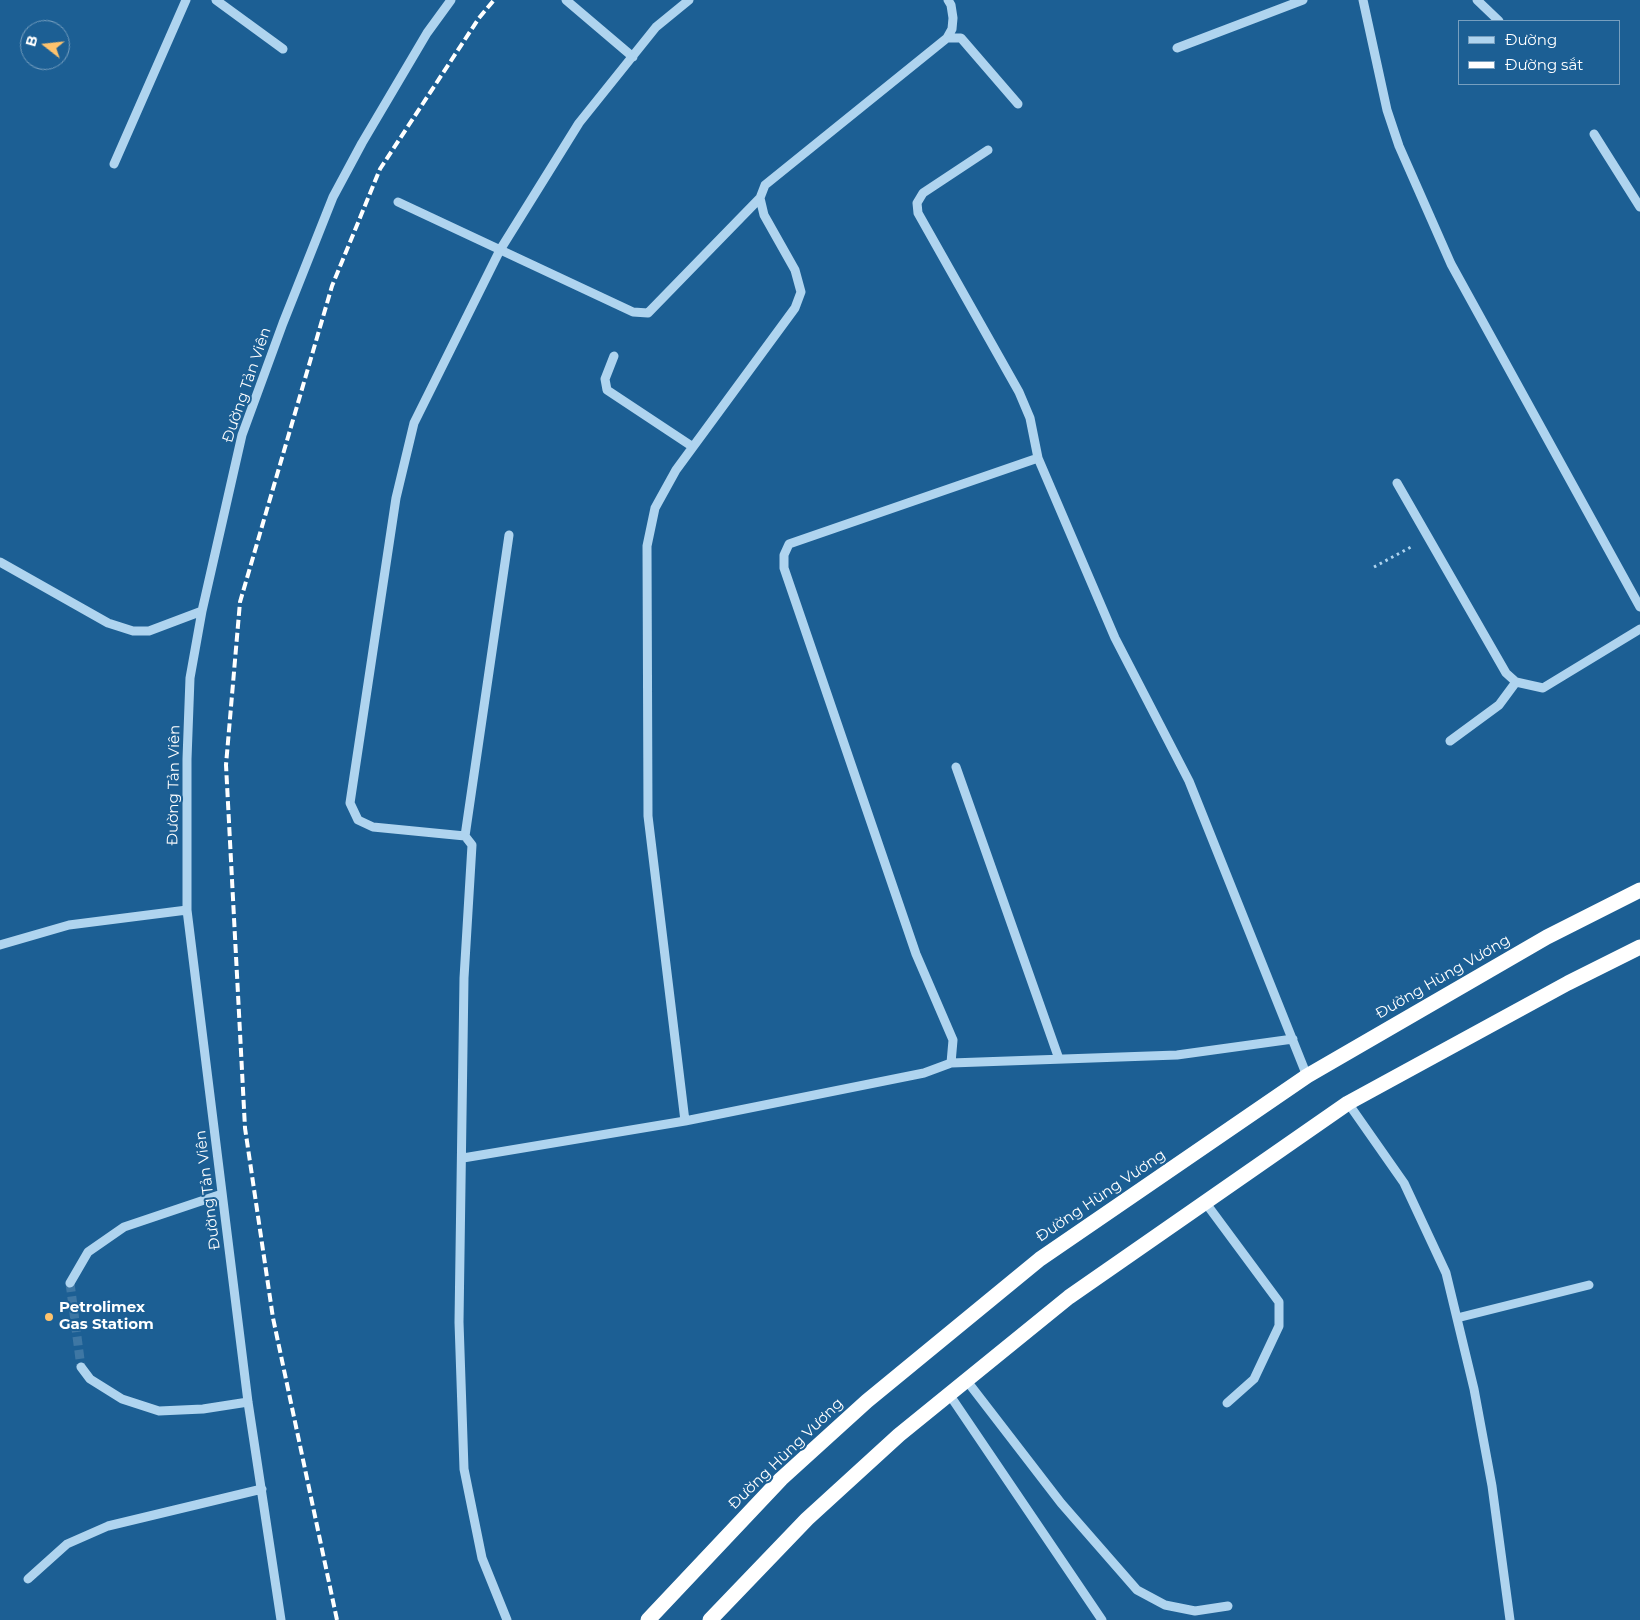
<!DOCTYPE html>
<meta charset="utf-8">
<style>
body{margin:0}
#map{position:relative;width:1640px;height:1620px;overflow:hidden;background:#1c5f94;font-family:Montserrat,sans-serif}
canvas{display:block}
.legend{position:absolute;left:1458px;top:20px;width:162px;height:65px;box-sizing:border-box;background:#1c5f94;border:1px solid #779fbf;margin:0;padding:6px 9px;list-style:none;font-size:15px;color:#fff}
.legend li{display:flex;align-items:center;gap:10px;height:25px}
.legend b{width:25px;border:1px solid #779fbf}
.north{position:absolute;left:20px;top:20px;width:50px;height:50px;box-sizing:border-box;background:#1c5f94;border:1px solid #779fbf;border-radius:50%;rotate:286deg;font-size:14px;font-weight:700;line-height:20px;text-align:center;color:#fff}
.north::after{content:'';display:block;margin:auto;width:18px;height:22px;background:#fec36d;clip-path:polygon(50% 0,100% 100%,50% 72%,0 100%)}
</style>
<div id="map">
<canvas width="1640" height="1620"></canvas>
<ul class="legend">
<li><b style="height:6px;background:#afd4ef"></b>Đường</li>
<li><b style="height:6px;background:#fff"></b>Đường sắt</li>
</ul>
<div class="north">B</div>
</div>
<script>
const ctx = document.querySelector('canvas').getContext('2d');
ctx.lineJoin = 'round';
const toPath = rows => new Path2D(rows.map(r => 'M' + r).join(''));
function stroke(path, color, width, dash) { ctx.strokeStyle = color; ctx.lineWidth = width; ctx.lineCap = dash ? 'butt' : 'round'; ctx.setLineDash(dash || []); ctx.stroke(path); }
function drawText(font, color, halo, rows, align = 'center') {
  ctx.font = font + ' Montserrat,sans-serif'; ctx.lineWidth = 4; ctx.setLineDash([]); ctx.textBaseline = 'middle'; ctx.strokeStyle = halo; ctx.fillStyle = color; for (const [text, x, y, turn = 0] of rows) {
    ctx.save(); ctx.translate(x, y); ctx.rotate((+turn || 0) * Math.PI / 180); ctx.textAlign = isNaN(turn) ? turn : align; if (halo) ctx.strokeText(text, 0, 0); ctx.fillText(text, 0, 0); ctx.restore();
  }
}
stroke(toPath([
 [70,1283,81,1367]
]), '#3e77a4', 9, [9, 4.5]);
stroke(toPath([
 [1374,567,1411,547]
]), '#afd4ef', 3, [2.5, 4]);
stroke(toPath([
 [216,0,283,49],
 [566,0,633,57],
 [1363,0,1387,110,1399,146,1451,264,1640,607],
 [1477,0,1499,21],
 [947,38,952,29,953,18,951,5,948,0],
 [1177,48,1303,0],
 [1594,134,1640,207],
 [988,150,923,193,917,203,918,213,1019,392,1030,418,1038,458,1115,638,1189,781,1307,1076],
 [114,164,186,0],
 [398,202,633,312,648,313,760,198],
 [614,356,605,379,607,390,693,447],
 [1397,483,1506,673,1516,682,1543,688,1640,629],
 [0,562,108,623,133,631,149,631,202,611],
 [1450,741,1499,705,1516,682],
 [956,767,1059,1059],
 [465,836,509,535],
 [0,945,69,925,187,910],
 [951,1063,1177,1055,1293,1039],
 [1348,1103,1404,1183,1446,1273,1474,1389,1492,1486,1510,1620],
 [685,1121,648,816,647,546,655,508,676,470,795,308,801,292,795,270,764,215,760,198,765,185,947,38,961,38,1018,104],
 [463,1158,685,1121,924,1073,951,1063,953,1040,916,954,784,568,784,555,789,544,1038,458],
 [1205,1202,1279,1302,1279,1326,1254,1379,1227,1403],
 [70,1283,88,1252,124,1227,222,1194],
 [1457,1318,1589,1285],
 [81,1367,90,1379,122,1399,159,1411,203,1409,248,1402],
 [967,1381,1061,1503,1137,1590,1165,1605,1195,1611,1228,1606],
 [949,1394,1102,1620],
 [28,1579,67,1544,108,1526,262,1489],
 [281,1620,248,1402,187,910,187,759,190,678,202,611,242,435,283,323,333,197,362,143,427,33,451,0],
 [507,1620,482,1558,464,1469,459,1322,464,978,472,845,465,836,373,827,358,820,350,803,396,498,414,423,500,250,579,123,656,27,689,0]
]), '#afd4ef', 9);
stroke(toPath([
 [648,1620,781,1479,867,1401,1040,1259,1307,1076,1547,937,1640,890],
 [710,1620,807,1519,899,1435,1069,1297,1348,1103,1568,983,1640,947]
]), '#fff', 15);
stroke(toPath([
 [337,1620,273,1318,245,1128,226,765,240,602,332,286,380,169,479,18,494,0]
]), '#fff', 4, [9, 4]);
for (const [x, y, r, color] of [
 [49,1317,5,"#fec36d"]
]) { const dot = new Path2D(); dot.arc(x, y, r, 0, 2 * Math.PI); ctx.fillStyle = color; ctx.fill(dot); stroke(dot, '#1c5f94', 2); }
drawText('15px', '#fff', '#1c5f94', [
 ["Đường Tản Viên",247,385,-71],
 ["Đường Tản Viên",174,785,-89],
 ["Đường Hùng Vương",1443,977,-30],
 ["Đường Tản Viên",208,1190,-97],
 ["Đường Hùng Vương",1101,1196,-34],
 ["Đường Hùng Vương",786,1454,-44]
]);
drawText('bold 15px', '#fff', '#1c5f94', [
 ["Petrolimex",59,1308],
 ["Gas Statiom",59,1325]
], 'left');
</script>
